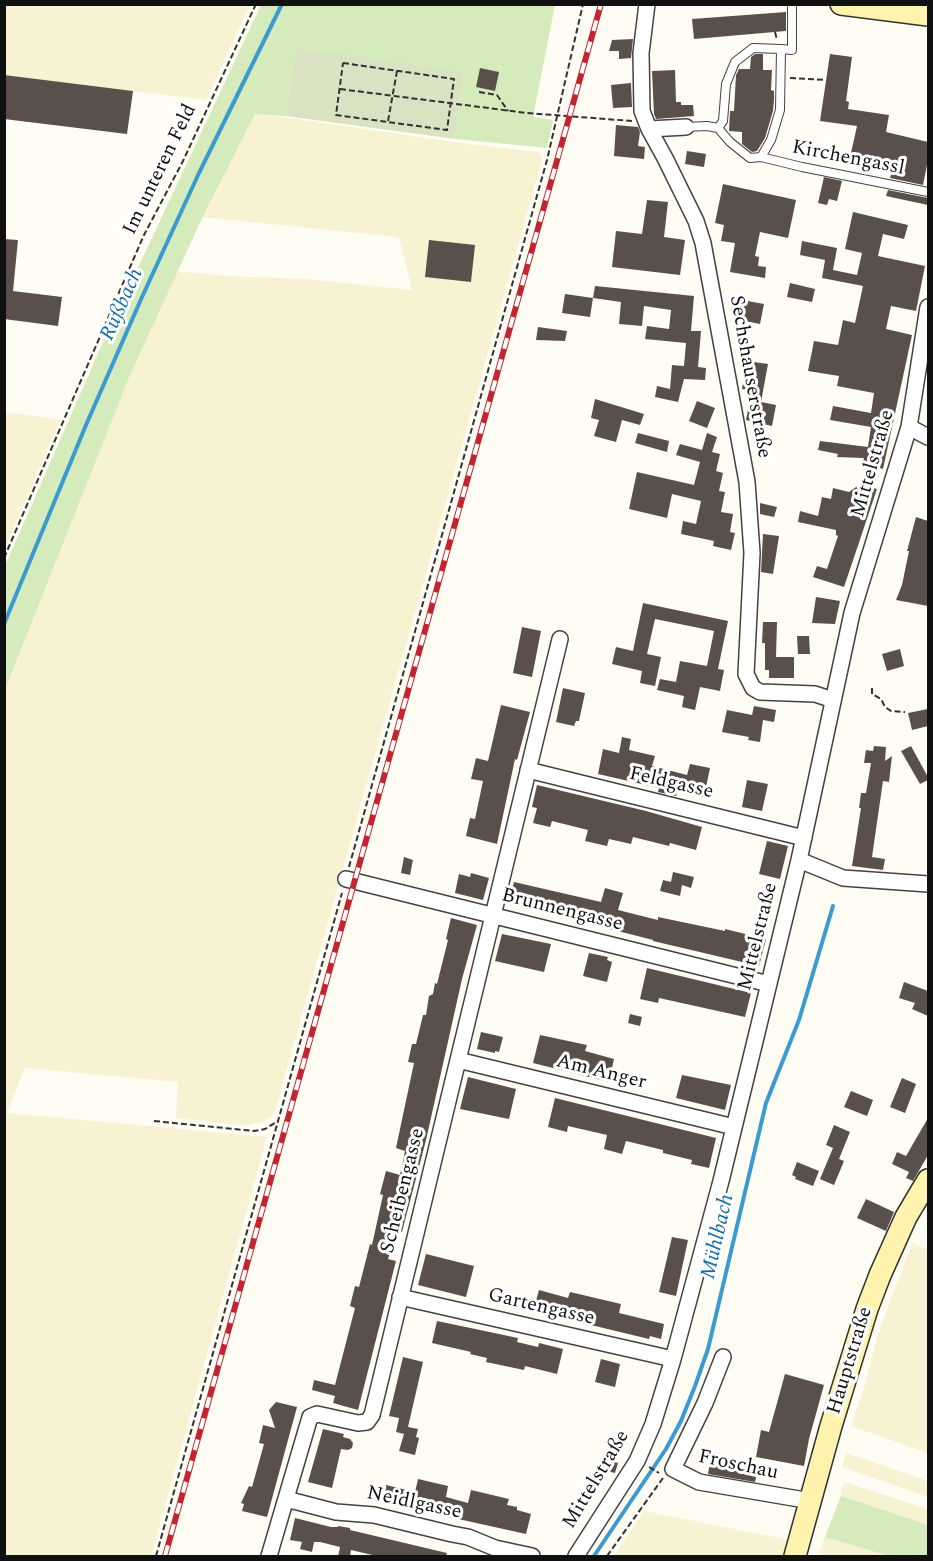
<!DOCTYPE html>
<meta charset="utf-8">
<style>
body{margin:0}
#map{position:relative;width:933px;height:1561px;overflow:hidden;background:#fffcf3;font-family:Spectral,serif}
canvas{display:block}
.frame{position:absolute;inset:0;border:6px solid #101010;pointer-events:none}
</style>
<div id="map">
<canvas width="933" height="1561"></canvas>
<div class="frame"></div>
</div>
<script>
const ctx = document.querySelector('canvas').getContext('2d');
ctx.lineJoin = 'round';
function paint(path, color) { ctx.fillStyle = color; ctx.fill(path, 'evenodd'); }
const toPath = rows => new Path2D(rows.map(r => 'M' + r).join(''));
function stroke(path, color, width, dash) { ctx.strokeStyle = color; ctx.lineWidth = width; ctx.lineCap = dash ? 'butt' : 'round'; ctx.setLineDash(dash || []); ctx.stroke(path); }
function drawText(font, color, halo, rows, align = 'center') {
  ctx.font = font + ' Spectral,serif'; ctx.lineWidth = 6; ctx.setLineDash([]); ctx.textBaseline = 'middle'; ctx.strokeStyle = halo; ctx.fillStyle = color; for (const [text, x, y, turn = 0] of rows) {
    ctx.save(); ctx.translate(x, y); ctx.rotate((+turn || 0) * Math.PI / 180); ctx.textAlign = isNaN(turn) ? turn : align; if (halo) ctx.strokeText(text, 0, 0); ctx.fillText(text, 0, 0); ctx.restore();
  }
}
paint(toPath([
 [5,5,250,5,206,100,5,75],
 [255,113,468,144,539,152,542,160,274,1114,264,1121,246,1126,176,1118,178,1082,25,1068,7,1113,267,1137,151,1556,5,1556,4,689,130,375,177,271,226,276,305,279,412,290,399,237,202,217],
 [13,413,60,420,5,548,5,414],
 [912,1243,928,1250,928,1453,851,1426,864,1389,878,1334],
 [846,1453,928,1481,928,1497,842,1467],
 [844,1482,928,1509,928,1525,841,1496],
 [644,1511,789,1540,785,1556,614,1556],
 [825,1537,889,1556,818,1556]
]), '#f6f2d2');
paint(toPath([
 [261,5,555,5,533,117,553,120,547,148,455,139,464,71,296,49,285,116,255,114,205,212,130,375,5,689,5,566,99,351],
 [841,1496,928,1525,928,1556,889,1556,825,1537]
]), '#d6ebbb');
paint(toPath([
 [296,48,464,71,455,139,285,116]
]), '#d9e3c2');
stroke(toPath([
 [4,624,86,425,142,297,199,173,282,4],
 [594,1556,666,1449,681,1421,695,1386,708,1349,766,1103,799,1020,833,906]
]), '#3b9bd0', 4);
paint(toPath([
 [786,12,786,31,694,39,692,19],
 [633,39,631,58,619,59,619,51,609,51,612,40],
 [755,54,763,54,763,70,772,70,771,90,774,91,774,100,773,111,765,138,757,151,752,152,742,144,742,132,729,131,730,111,734,111,736,75,739,69,750,69,751,57],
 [830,54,852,57,846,101,849,102,848,109,889,115,886,132,928,142,928,160,923,185,890,178,892,171,849,162,857,126,820,121],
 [480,68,499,72,495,91,476,87],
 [675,70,676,102,681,102,681,105,693,105,694,116,656,119,654,114,652,71],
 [4,75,133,91,127,134,4,119],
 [631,83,632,107,613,108,611,85],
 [616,125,638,127,640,132,638,146,645,147,644,159,614,156],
 [687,151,706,154,704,167,685,164],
 [824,177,842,181,837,201,829,199,827,205,818,203],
 [723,184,796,200,788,238,760,232,755,256,759,257,758,266,766,267,765,278,730,272,735,243,721,241,724,225,715,223],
 [888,190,928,198,928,205,886,196],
 [647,200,668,202,664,237,685,240,680,275,612,267,616,231,642,234],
 [853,212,908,225,904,239,883,234,878,256,925,266,916,311,891,306,886,329,912,335,883,469,863,462,864,458,837,457,838,454,818,450,820,441,868,447,871,427,830,420,833,406,871,413,874,393,837,386,839,376,808,371,814,341,838,345,843,320,855,323,863,286,822,278,825,260,800,255,802,241,837,248,833,270,857,275,862,253,845,249],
 [4,239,18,240,13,291,62,297,58,326,4,319],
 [429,240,475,245,471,282,425,277],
 [790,283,815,289,812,302,787,297],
 [595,286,694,296,691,331,701,331,698,367,706,368,705,380,684,379,678,402,655,397,657,386,670,389,672,365,684,366,686,343,645,339,647,326,669,329,671,310,644,306,642,326,619,324,621,302,593,298],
 [565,294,593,298,590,317,562,313],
 [737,299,764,304,760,324,734,319],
 [538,327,567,331,565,341,536,340],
 [747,361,768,364,761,402,776,405,772,426,746,420,752,391,742,389],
 [595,399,644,414,640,425,622,420,616,442,594,436,599,420,591,418],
 [697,401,715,408,707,428,689,421],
 [638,433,669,441,667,452,635,443],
 [707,433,717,437,712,452,720,454,716,471,723,473,719,491,725,492,721,512,733,514,730,532,735,533,731,550,713,546,714,541,681,534,683,521,696,524,701,501,672,494,667,518,629,509,637,472,694,485,700,462,676,455,680,444,702,450],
 [859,485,877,489,844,587,813,577,817,566,827,569,838,536,836,535,836,530,798,522,800,511,818,516,822,497,831,499,833,488,849,492],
 [760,503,777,507,774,517,760,514],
 [916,517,928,521,928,606,896,600,902,585,909,551,907,551],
 [763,534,779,536,773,574,761,572],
 [816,597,840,601,835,624,812,623],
 [643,603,728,621,718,669,724,670,720,691,700,687,695,710,682,707,684,696,657,690,660,679,676,682,680,661,707,666,714,631,655,619,647,654,661,657,655,686,640,683,642,671,612,664,616,647,633,651],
 [763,622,777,622,776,657,794,657,794,678,769,678,769,670,765,670,765,643,762,643],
 [522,627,541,631,532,677,513,673],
 [797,636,809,636,810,654,798,654],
 [900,649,904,666,887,671,882,654],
 [563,688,585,693,579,721,576,721,574,726,556,722],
 [501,705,530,712,517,760,515,759,497,844,466,836,470,818,475,819,483,781,471,779,476,758,488,761],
 [754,706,776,710,774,722,763,720,760,742,748,740,749,737,722,732,727,710,752,715],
 [928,709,928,726,912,730,908,713],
 [622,737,631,739,629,750,655,756,652,766,687,775,690,764,710,768,704,797,677,792,676,796,658,792,659,788,598,774,603,749,619,753],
 [874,746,886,747,885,761,892,756,889,782,883,781,872,857,885,859,883,870,852,866,861,808,859,808,861,793,866,793,871,763,864,763,866,750,873,751],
 [911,746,928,777,928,780,920,784,901,751],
 [747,780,768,784,762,811,742,807],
 [537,785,646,811,702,827,696,850,670,843,669,846,633,837,631,844,609,839,607,846,585,841,588,830,552,821,550,827,533,823,537,808,532,807],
 [767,841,788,846,780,879,759,874],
 [404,857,413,860,410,875,401,873],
 [673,872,694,877,691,888,682,885,680,896,660,891,663,880,671,882],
 [471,873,489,878,483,900,455,893,459,874,470,877],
 [514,882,601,902,605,888,623,893,618,910,658,920,658,917,725,931,725,929,766,939,759,966,653,941,653,940,508,903],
 [451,918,477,925,462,979,426,1140,402,1232,397,1230,388,1259,396,1261,358,1410,333,1403,335,1396,312,1390,314,1380,335,1385,355,1308,350,1306,355,1286,359,1287,370,1244,372,1245,383,1195,380,1194,386,1171,400,1175,405,1151,396,1148,414,1063,408,1062,412,1044,416,1044,423,1015,426,1015,429,996,433,994,435,983,437,984,448,940,446,939],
 [502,934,551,944,544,972,495,961],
 [589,953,608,957,607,960,612,962,607,982,583,976],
 [647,968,751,993,745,1017,659,998,658,1003,640,999],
 [904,982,928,991,928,1016,912,1009,915,1003,899,998],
 [630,1014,642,1017,640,1026,628,1023],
 [481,1032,503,1037,499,1052,495,1051,495,1053,477,1049],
 [540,1035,587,1045,585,1051,614,1059,609,1082,533,1063],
 [682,1075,731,1085,725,1110,676,1098],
 [468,1077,516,1089,509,1119,460,1109],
 [902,1078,916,1084,905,1113,890,1107],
 [851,1091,873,1100,867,1116,844,1107],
 [555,1098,716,1138,709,1168,691,1164,692,1160,663,1153,663,1150,626,1141,622,1154,604,1149,607,1135,568,1126,567,1132,548,1127],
 [928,1118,928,1155,913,1181,906,1178,909,1172,892,1164,897,1152,906,1156],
 [834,1125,850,1132,839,1159,844,1161,834,1185,820,1179,833,1148,826,1145],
 [797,1162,819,1171,813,1186,795,1179,796,1177,792,1175],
 [866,1199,894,1212,886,1231,857,1218],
 [672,1237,688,1240,676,1296,659,1292],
 [426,1254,474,1266,466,1297,418,1285],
 [539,1290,568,1298,570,1292,621,1304,619,1313,664,1324,661,1339,650,1336,649,1339,533,1311],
 [437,1321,518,1338,517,1342,538,1347,539,1343,563,1349,557,1374,525,1366,524,1370,486,1362,487,1358,470,1354,471,1352,432,1343],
 [403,1357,423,1362,408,1427,418,1429,416,1437,419,1438,415,1455,399,1451,404,1434,396,1432,399,1418,389,1416],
 [601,1359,620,1364,615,1387,595,1382],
 [785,1374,824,1385,809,1439,804,1466,756,1457,761,1430,769,1432],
 [276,1402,297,1407,267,1517,242,1511,244,1504,241,1503,249,1486,252,1487,259,1462,264,1444,259,1443,263,1425,275,1428,269,1410],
 [323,1429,344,1434,343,1437,350,1439,353,1443,352,1448,348,1450,341,1449,332,1488,308,1482],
 [711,1457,759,1465,755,1482,708,1474],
 [601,1458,618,1463,615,1473,598,1469],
 [418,1479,448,1486,446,1497,468,1503,471,1490,509,1499,507,1505,517,1507,517,1510,531,1514,526,1534,386,1503,387,1496,385,1494,386,1485,415,1492],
 [295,1518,331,1527,338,1527,338,1526,350,1528,350,1530,447,1553,446,1557,381,1557,351,1550,350,1557,338,1557,340,1547,320,1542,314,1542,312,1552,300,1549,302,1542,290,1540]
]), '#59504c');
const lane = toPath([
 [686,127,707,126,718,128,730,142,750,158,761,157,802,167,928,192],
 [718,128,723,121,726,84,735,62,753,48,781,49],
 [761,157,771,140,780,110,781,49,792,50,792,4]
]);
const street = toPath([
 [647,4,641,53,642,111,649,129,665,158,696,221,703,243,747,482,752,553,746,674,753,688,760,692,815,694,833,700],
 [649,129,686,127],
 [909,427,928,437],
 [528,770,804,838],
 [799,860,843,878,928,884],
 [346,879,769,984],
 [458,1060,734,1127],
 [400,1297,673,1359],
 [723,1357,705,1403,673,1469,699,1482,811,1501],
 [286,1499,336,1512,374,1515,452,1534,468,1537,495,1548,532,1556],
 [269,1556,310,1417,317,1414,358,1423,367,1422,372,1415,560,639],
 [576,1556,637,1461,653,1424,673,1359,721,1181,799,860,852,613,909,427,928,307]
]);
const secondary = toPath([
 [841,4,928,15],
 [795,1556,831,1426,867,1309,880,1275,906,1217,928,1180]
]);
stroke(lane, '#434343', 10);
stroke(street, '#434343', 18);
stroke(secondary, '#323232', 24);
stroke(toPath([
 [775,32,777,40],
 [343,63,454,79,447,130,336,115,343,63],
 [790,78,826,80],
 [340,89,527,113,632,121],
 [479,92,497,95,508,111],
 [388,121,397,71],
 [4,558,144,235,183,161,256,4],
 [872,688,872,694,881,699,885,707,891,711,905,712],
 [349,867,547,160,583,4],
 [154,1121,254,1131,265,1129,278,1121],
 [649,1467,659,1473],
 [156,1556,342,893],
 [607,1556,663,1478]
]), '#323232', 2, [6, 3]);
stroke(lane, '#fff', 8);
stroke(street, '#fff', 15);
stroke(secondary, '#fff3ae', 21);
const rail = toPath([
 [165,1556,601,4]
]);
stroke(rail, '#c42431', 6);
stroke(rail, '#fff', 4, [11]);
drawText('20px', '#101010', '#fff', [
 ["Kirchengassl",848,159,11],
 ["Im unteren Feld",161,170,-64],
 ["Sechshauserstraße",749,377,80],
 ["Mittelstraße",874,464,-74],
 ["Feldgasse",671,784,13],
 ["Brunnengasse",562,911,14],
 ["Mittelstraße",759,937,-76],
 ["Am Anger",601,1073,14],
 ["Scheibengasse",404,1191,-76],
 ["Gartengasse",541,1308,13],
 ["Hauptstraße",851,1361,-73],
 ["Froschau",738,1466,12],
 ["Mittelstraße",597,1480,-59],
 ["Neidlgasse",414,1504,12]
]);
drawText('italic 21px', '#156ca6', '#fff', [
 ["Rußbach",123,305,-66],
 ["Mühlbach",719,1237,-77]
]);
</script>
